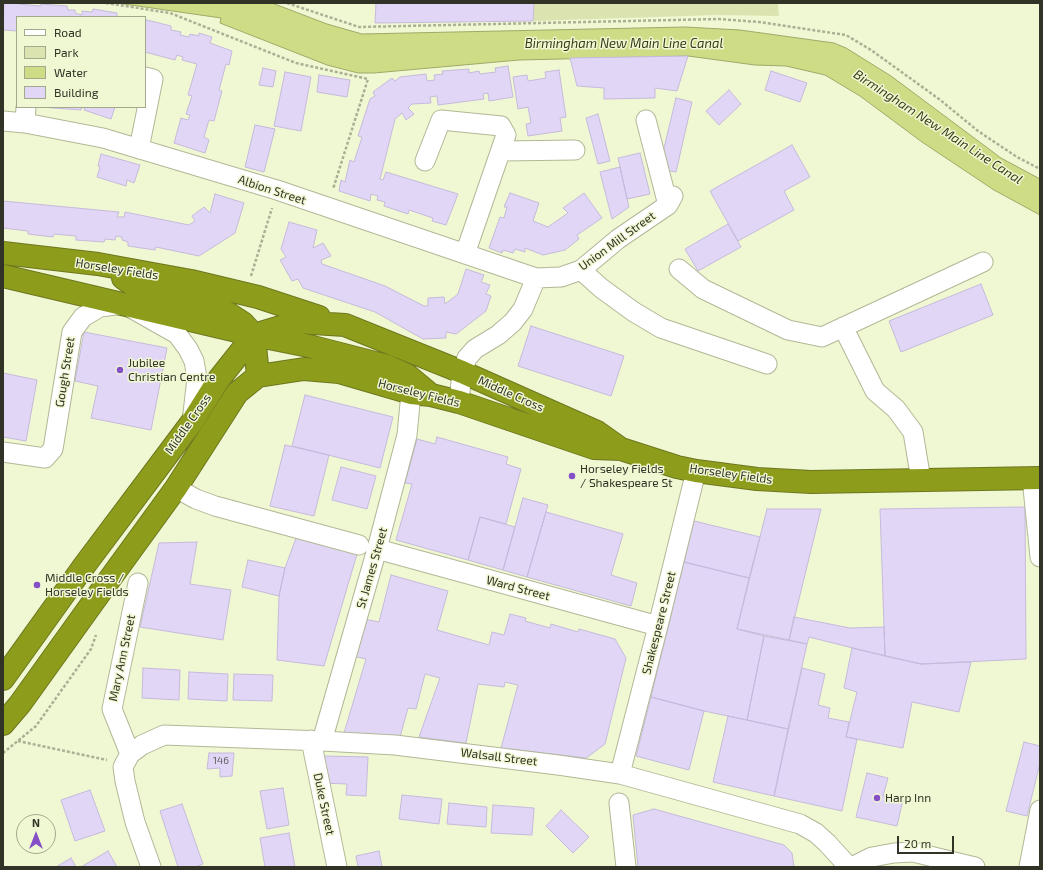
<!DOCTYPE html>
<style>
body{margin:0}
#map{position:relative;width:1043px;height:870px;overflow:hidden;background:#f0f7d3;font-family:"Exo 2",sans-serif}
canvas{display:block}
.frame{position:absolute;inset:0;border:4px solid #303325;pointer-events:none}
.legend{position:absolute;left:16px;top:16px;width:130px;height:92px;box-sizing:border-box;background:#f0f7d3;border:1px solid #a3a98d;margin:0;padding:5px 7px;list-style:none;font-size:12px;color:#303325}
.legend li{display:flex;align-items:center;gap:8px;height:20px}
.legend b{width:20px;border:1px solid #a3a98d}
.north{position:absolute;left:16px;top:814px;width:40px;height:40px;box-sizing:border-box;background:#f0f7d3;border:1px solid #a3a98d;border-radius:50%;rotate:0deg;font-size:11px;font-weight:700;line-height:16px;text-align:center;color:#303325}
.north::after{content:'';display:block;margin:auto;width:14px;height:18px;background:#854fc7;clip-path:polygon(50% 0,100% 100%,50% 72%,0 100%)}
.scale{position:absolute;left:897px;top:836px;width:57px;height:18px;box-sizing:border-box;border:2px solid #303325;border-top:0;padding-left:5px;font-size:12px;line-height:14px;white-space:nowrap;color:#303325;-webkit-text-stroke:3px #f0f7d3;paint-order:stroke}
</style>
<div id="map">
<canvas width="1043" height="870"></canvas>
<div class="frame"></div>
<ul class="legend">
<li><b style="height:5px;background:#fff"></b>Road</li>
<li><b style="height:11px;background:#dbe4b0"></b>Park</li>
<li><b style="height:11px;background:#cedc85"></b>Water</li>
<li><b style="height:11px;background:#e1d6f5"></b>Building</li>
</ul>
<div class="north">N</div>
<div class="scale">20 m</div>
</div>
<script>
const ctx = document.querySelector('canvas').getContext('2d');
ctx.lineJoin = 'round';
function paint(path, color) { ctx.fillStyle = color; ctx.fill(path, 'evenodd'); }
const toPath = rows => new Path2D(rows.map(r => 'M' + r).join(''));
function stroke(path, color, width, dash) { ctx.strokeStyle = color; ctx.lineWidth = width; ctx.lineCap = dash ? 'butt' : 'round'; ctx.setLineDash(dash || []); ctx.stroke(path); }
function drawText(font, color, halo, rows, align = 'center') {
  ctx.font = font + ' "Exo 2",sans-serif'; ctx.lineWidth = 3; ctx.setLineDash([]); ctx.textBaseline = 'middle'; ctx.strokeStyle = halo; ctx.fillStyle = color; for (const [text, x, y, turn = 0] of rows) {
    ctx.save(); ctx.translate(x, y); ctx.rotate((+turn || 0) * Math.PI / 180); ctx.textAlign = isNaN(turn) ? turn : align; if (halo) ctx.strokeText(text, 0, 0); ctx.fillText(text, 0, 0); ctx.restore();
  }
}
paint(toPath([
 [534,3,778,3,779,16,717,15,533,21]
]), '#dbe4b0');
const water = toPath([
 [117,3,272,3,327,24,362,34,685,27,740,30,834,43,846,48,891,76,1001,158,1040,179,1040,215,994,190,922,142,860,96,825,75,786,66,755,65,688,56,519,60,374,73,358,73,327,65,220,23,221,18,117,3]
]);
paint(water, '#cedc85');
stroke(water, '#9fa968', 1);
const building = toPath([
 [4,3,17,3,18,4,41,6,41,4,67,6,68,10,75,10,75,13,82,15,82,11,92,12,93,9,117,13,117,17,17,17,17,31,3,30,4,3],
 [376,3,534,3,533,21,375,23,376,3],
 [147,20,171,26,171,30,181,32,180,35,189,37,190,34,199,36,199,33,212,37,210,43,232,51,229,65,226,64,219,90,222,91,214,121,209,120,204,137,209,140,205,153,174,143,181,118,188,120,190,115,186,114,192,96,188,95,197,64,182,60,183,57,177,55,175,60,145,52,145,23,147,20],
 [688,56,677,91,655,88,655,98,604,99,604,88,577,86,570,58,688,56],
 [508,66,513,97,489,101,488,93,483,94,484,99,438,105,437,96,430,97,431,103,412,104,408,108,414,114,406,120,402,113,395,119,380,179,383,180,386,172,458,194,446,225,432,221,433,218,409,210,408,214,384,206,385,202,377,200,378,196,371,194,370,201,339,191,341,180,345,182,350,160,354,162,362,137,358,136,370,99,375,96,373,92,392,78,395,81,400,77,426,74,427,81,435,80,434,75,443,74,442,71,469,69,469,73,479,71,480,74,496,72,495,68,508,66],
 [263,68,276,71,273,87,259,85,263,68],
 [559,70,566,117,560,118,562,131,528,136,526,124,531,123,528,107,518,109,513,77,527,75,528,81,546,78,545,72,559,70],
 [771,71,807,83,800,102,765,90,771,71],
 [285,72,311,77,301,131,274,126,285,72],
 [319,75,350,80,347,97,317,92,319,75],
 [729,90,741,104,719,125,706,111,729,90],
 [676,98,692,102,676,172,659,169,676,98],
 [40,107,82,107,81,110,40,107],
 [85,107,115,107,111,119,84,110,85,107],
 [598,114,610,161,598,164,586,118,598,114],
 [255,125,275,129,264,172,245,167,255,125],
 [792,145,810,177,784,191,794,210,738,241,710,191,792,145],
 [640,153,650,194,627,199,618,158,640,153],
 [101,154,140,165,134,183,127,180,126,186,97,177,100,167,98,166,101,154],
 [620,167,629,207,612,219,600,172,620,167],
 [510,193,539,203,533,221,548,227,568,213,563,208,584,193,602,218,577,235,579,239,565,250,543,255,525,248,525,252,515,249,513,253,503,250,502,253,489,248,500,217,504,218,507,207,504,207,510,193],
 [215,194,244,203,235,233,199,256,156,247,155,250,128,246,128,242,122,240,122,237,116,236,115,240,105,239,104,242,76,240,76,236,54,234,53,237,28,234,28,231,3,228,3,201,119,212,117,217,124,217,125,212,189,225,195,221,192,216,204,207,210,213,215,194],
 [289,222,317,230,313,248,323,243,331,256,321,260,322,264,385,286,424,306,428,306,428,298,444,297,445,304,458,294,466,269,484,275,481,282,490,285,486,294,491,296,486,311,456,334,446,332,446,338,423,339,375,312,303,288,298,279,292,281,280,260,286,257,281,249,289,222],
 [728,224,741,247,698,271,685,249,728,224],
 [981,284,993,315,901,352,889,321,981,284],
 [531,326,624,356,611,396,518,366,531,326],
 [84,332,167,348,151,430,91,418,98,386,75,381,84,332],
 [3,373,37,380,26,441,3,437,3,373],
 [305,395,393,417,380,468,292,446,305,395],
 [437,437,508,457,506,464,521,469,506,524,480,517,468,560,396,540,412,484,405,483,417,439,435,444,437,437],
 [285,445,329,455,314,516,270,506,285,445],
 [341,467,376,476,367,509,332,500,341,467],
 [523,498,548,505,527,577,503,570,523,498],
 [1025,507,1026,659,921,664,885,656,880,509,1025,507],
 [767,509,821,509,789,640,737,629,767,509],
 [546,512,623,534,611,575,637,583,631,606,527,577,546,512],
 [480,517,515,527,503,570,468,560,480,517],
 [694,521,760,537,749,578,684,562,694,521],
 [296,538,357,554,324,666,277,660,279,596,285,568,296,538],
 [197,542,190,584,231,590,223,640,140,627,159,543,197,542],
 [248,560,285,568,279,596,242,587,248,560],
 [684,562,749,578,737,629,764,636,747,720,704,711,651,697,684,562],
 [391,575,448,591,437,630,489,645,492,632,504,635,510,614,526,618,525,621,550,628,551,624,578,632,579,629,615,639,626,658,605,744,586,758,501,748,518,685,505,682,504,687,478,684,466,743,419,737,440,678,425,674,416,709,408,708,400,737,344,733,366,659,353,656,364,619,379,622,391,575],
 [794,617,850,628,884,627,885,656,809,637,807,644,789,640,794,617],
 [764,636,807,644,788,729,747,720,764,636],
 [852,648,921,664,971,662,959,712,912,702,903,748,846,737,857,692,844,688,852,648],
 [143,668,180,670,179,700,142,698,143,668],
 [802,668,825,674,818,705,830,708,828,718,849,722,846,737,857,739,842,811,774,796,802,668],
 [189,672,228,674,227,701,188,699,189,672],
 [234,674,273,675,272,701,233,700,234,674],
 [651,697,704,711,689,770,636,756,651,697],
 [728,716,788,729,774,796,713,782,728,716],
 [1024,742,1040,746,1040,763,1027,816,1006,811,1024,742],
 [209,753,234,753,232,776,220,777,220,768,207,769,209,753],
 [323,756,368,757,366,796,346,795,347,784,322,783,323,756],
 [867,773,888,778,883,796,903,800,897,826,856,817,867,773],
 [283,788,289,825,267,829,260,791,283,788],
 [90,790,105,831,75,841,61,800,90,790],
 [402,795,442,799,439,824,399,819,402,795],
 [449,803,487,807,486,827,447,824,449,803],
 [182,804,203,864,195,867,178,867,160,811,182,804],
 [493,805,534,808,532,835,491,833,493,805],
 [654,809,784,845,792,853,794,867,638,867,633,815,654,809],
 [561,810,589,837,573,853,546,826,561,810],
 [289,833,295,867,265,867,260,838,289,833],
 [108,851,117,867,81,867,108,851],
 [379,851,382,867,358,867,356,856,379,851],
 [71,858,76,867,56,867,71,858]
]);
paint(building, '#e1d6f5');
stroke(building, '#c5badb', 1);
const minor = toPath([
 [646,120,668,205],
 [3,121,25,123,103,138,277,190,536,278,561,277,581,270,618,239,668,205,673,196],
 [25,123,26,107],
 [139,149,153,79,145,77],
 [501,151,575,150],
 [425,161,441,120,501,126,506,135,465,254],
 [679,269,703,289,788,330,822,337,983,262],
 [581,270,601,288,634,312,661,328,767,364],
 [843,327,875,391,896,409,913,432,921,480],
 [459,402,462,372,467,358,475,349,498,335,513,322,523,309,536,278],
 [3,452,45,458,53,449,72,332,83,317,100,307,124,304,177,334,188,349,194,361,197,378,192,422],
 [1032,478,1040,557],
 [176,488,196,499,215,506,359,545],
 [377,549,658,626],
 [311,740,337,867],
 [322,741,377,549,407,435,411,393],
 [130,754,112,709,138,583],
 [620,774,658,626,696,471],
 [619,803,626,867],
 [151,867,135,822,125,781,123,767,130,754,142,745,164,735,322,741,395,745,558,765,620,774,800,824,816,833,827,843,849,867],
 [852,867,872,857,894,853,913,852,975,867],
 [1029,867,1040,810]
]);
const highway = toPath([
 [3,253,98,264,191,281,258,297,319,317],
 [3,276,254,335,309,346,387,366,407,375,431,395],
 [123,278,132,284,226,312,243,323,254,335,258,376],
 [3,679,84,566,192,422,219,379,254,335,297,322,345,325,462,372,597,432,621,449],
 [3,724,20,704,104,587,176,488,237,393,258,376,304,369,339,372,411,393,431,395,459,402,594,448,621,449,677,467,696,471,757,479,811,482,1040,478]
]);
stroke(minor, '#b2b897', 21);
stroke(highway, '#6d771f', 24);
stroke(toPath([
 [106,3,170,13,296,63,368,79,333,189],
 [287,3,359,27,719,19,759,22,846,35,871,50,939,99,978,131,1017,157,1040,169],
 [251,276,272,208],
 [18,741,107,760],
 [3,753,36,726,91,649,96,635]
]), '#aab094', 2.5, [3, 2]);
stroke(minor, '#fff', 19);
stroke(highway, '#8e9c1c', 22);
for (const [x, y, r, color] of [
 [120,370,4,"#854fc7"],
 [572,476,4,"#854fc7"],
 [37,585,4,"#854fc7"],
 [877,798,4,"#854fc7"]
]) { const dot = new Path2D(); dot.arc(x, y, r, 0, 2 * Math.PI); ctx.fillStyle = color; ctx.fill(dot); stroke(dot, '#f0f7d3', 1.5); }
drawText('10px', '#5c5c59', null, [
 ["146",221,761]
]);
drawText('12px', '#303325', '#f0f7d3', [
 ["Albion Street",272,190,18],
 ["Union Mill Street",617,241,-36],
 ["Horseley Fields",117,269,9],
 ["Gough Street",65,372,-81],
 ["Horseley Fields",419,393,14],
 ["Middle Cross",511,394,24],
 ["Middle Cross",188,424,-55],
 ["Horseley Fields",731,474,8],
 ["St James Street",372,568,-74],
 ["Ward Street",518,588,15],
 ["Shakespeare Street",659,623,-76],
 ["Mary Ann Street",122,658,-78],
 ["Walsall Street",499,757,7],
 ["Duke Street",324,804,78]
]);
drawText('12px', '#303325', '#f0f7d3', [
 ["Jubilee",128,363],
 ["Christian Centre",128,377],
 ["Horseley Fields",580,469],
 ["/ Shakespeare St",580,483],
 ["Middle Cross /",45,578],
 ["Horseley Fields",45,592],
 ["Harp Inn",885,798]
], 'left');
drawText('italic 13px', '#363c17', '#f0f7d3', [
 ["Birmingham New Main Line Canal",624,44],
 ["Birmingham New Main Line Canal",938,127,33]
]);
</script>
